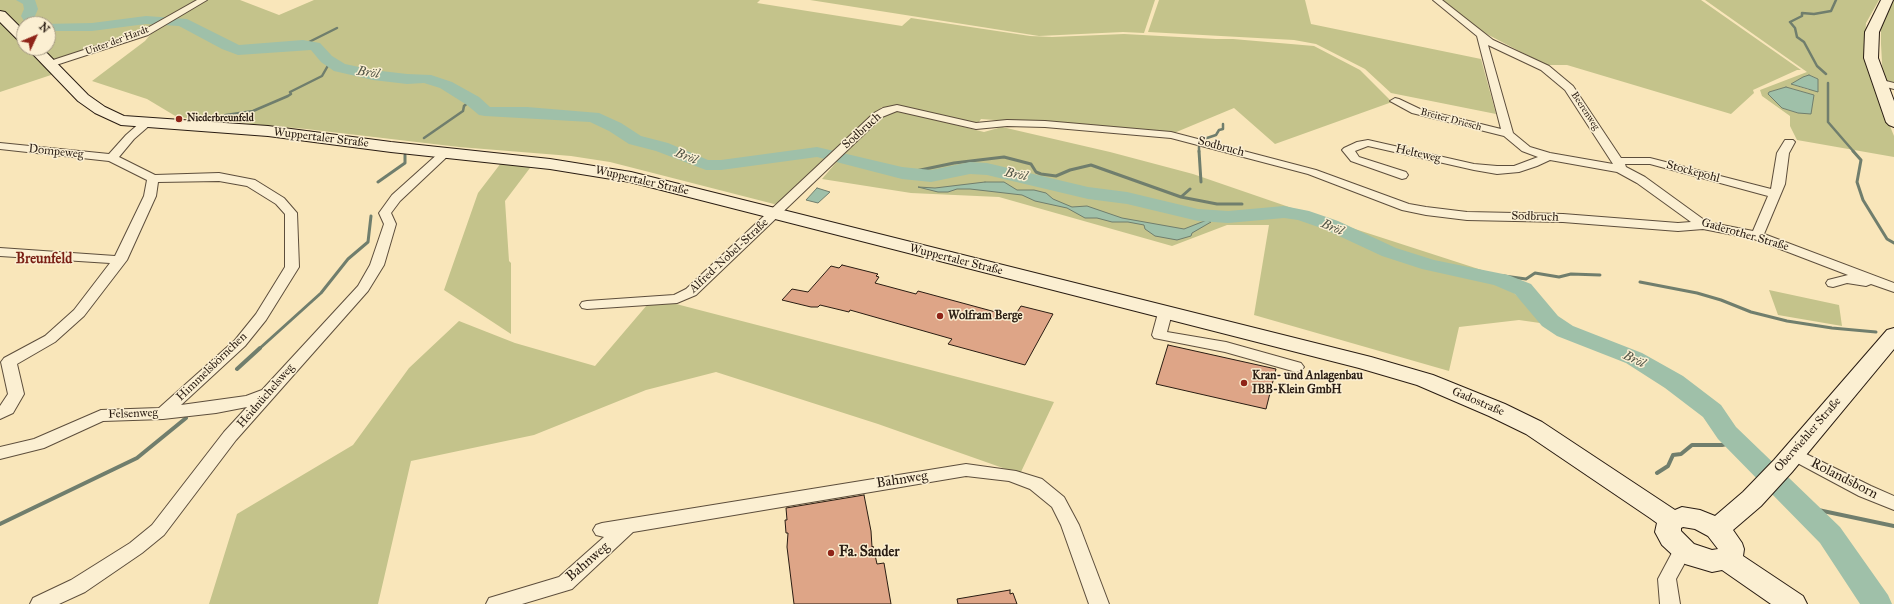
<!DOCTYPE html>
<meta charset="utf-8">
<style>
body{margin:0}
#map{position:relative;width:1894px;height:604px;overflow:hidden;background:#f9e6ba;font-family:"IM FELL Great Primer",serif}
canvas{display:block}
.north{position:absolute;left:16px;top:16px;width:40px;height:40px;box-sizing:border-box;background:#fbefd2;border:1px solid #a79b85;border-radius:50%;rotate:46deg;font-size:11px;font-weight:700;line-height:16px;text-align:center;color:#291c12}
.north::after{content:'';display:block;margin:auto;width:14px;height:18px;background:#8f2418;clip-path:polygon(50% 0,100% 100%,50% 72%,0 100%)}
</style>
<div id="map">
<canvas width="1894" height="604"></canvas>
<div class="north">N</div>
</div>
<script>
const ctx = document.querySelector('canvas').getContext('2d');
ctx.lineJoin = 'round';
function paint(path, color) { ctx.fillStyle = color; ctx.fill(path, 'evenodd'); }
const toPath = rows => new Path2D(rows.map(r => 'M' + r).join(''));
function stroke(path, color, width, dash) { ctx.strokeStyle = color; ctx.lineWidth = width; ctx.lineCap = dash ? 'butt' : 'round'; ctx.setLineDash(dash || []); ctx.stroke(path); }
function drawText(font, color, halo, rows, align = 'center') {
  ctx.font = font + ' "IM FELL Great Primer",serif'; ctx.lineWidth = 3; ctx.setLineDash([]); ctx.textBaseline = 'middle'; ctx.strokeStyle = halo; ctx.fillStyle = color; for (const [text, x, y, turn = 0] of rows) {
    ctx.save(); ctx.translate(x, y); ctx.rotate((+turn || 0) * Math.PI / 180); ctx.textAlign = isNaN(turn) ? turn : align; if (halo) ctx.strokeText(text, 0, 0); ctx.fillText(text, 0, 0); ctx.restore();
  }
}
paint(toPath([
 [0,0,200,0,132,37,62,59,54,59,49,58,39,48,48,48,48,24,24,24,24,33,0,10],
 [207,0,240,0,279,15,314,0,760,0,757,3,902,26,911,18,1030,36,1052,37,1124,34,1216,39,1233,39,1314,46,1360,70,1392,102,1275,144,1234,108,1174,133,981,119,976,126,909,113,984,132,1002,127,1110,152,1193,174,1321,218,1494,274,1547,324,1519,320,1459,327,1449,371,1254,315,1269,225,1227,225,1172,246,999,197,911,193,822,179,851,145,881,115,895,110,882,107,780,203,774,204,610,162,571,156,459,147,306,129,177,117,147,99,92,81,145,41,155,29],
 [810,0,1155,0,1144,33,1123,32,1039,36],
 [1159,0,1305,0,1311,24,1481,59,1496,114,1391,93,1365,69,1316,44,1294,40,1148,32],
 [1440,0,1701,0,1801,70,1797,70,1753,90,1754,93,1731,114,1567,65,1546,65,1479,30],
 [1705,0,1879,0,1866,23,1864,53,1877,94,1894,136,1894,157,1797,140,1790,126,1790,116,1762,96,1760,90,1807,72],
 [1809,75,1818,79,1809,90,1791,84],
 [1786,87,1814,95,1798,113,1782,108,1769,92],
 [1894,0,1894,86,1883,81,1881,44,1881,27,1886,13],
 [0,22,24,45,24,48,27,48,54,74,0,92],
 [501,163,533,164,505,201,509,261,511,263,511,334,444,290,478,193],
 [1769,290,1839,305,1842,326,1778,315],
 [653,298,1054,402,1020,474,878,424,716,372,646,390,534,435,411,461,378,604,209,604,237,514,353,445,409,368,459,321,515,343,595,366]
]), '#c4c38b');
const water = toPath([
 [1809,75,1818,79,1818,92,1791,84,1803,77,1809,75],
 [1786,87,1814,95,1811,114,1798,113,1782,108,1768,94,1769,92,1786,87],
 [985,182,1004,182,1017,190,1034,190,1046,193,1053,199,1072,207,1087,206,1122,218,1184,229,1207,220,1211,222,1192,233,1191,236,1177,240,1155,236,1145,229,1144,225,1128,222,1112,222,1097,218,1085,218,1067,208,1035,201,1022,195,970,189,957,189,948,192,938,192,918,187,935,188,985,182],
 [817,188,830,192,818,203,806,200,817,188]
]);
paint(water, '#9fc0a9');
stroke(water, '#707e6d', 1);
stroke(toPath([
 [303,45,337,28],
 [1826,74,1817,66,1804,42,1797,37,1795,28,1790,22,1802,16,1802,13,1814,14,1831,11,1836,0],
 [1828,83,1828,122,1854,152],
 [219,118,226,115,253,111,288,96,291,94,290,92,322,76,330,62],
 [424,138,463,111,464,106,471,100],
 [1204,139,1216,135,1219,130,1223,129,1223,124],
 [1199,145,1199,152]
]), '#707e6d', 2.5);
stroke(toPath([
 [1199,151,1201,182],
 [1853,151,1861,160,1857,182,1863,200,1887,239,1894,243],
 [906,173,954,163,1004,157,1031,164,1036,172,1041,174,1056,176,1070,170,1091,165,1181,197,1190,189],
 [378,182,405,163,405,155],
 [1181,197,1217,204,1242,204],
 [1496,279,1504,276,1526,279,1535,273,1559,277,1571,274,1600,275],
 [1640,282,1697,293,1721,300,1751,312,1787,321,1832,328,1876,332],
 [259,349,321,293,348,259,368,242,371,216]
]), '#707e6d', 3);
stroke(toPath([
 [237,369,260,348],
 [1657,473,1668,466,1673,455,1681,454,1692,445,1722,445,1736,442],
 [1804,507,1894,526],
 [0,524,137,458,186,418]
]), '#707e6d', 4);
paint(toPath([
 [16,0,35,0,38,9,35,16,40,24,26,24,21,16,24,9,23,4,16,0],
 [146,16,187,19,239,45,303,40,320,43,332,56,345,64,373,70,407,74,431,75,452,82,479,97,490,107,527,107,599,113,621,123,641,136,668,143,708,160,721,160,817,147,902,167,931,170,970,162,987,163,1088,187,1127,192,1198,209,1228,211,1284,206,1309,211,1338,221,1396,248,1434,260,1508,275,1531,284,1558,316,1573,326,1642,353,1683,376,1721,405,1736,427,1840,527,1888,595,1892,604,1860,604,1820,543,1718,439,1703,417,1665,388,1626,363,1557,336,1542,326,1515,294,1494,285,1422,269,1382,256,1324,229,1298,220,1284,218,1228,223,1198,221,1127,204,1088,199,987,175,970,174,931,182,902,179,817,157,721,170,706,170,656,151,629,144,609,131,590,122,485,116,479,115,467,105,440,88,424,83,407,84,373,80,334,71,321,62,311,50,238,55,222,49,179,26,146,24,92,31,48,31,48,24,43,24,92,23,146,16]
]), '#9fc0a9');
const building = toPath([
 [842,265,878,274,876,276,879,277,875,283,916,294,918,291,1014,317,1021,306,1053,314,1025,365,948,344,952,339,850,310,849,312,820,305,818,307,811,307,782,300,792,289,808,292,831,266,839,268,842,265],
 [1168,345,1276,369,1266,409,1156,384,1168,345],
 [864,495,871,531,872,547,873,546,877,564,884,563,891,604,794,604,787,547,788,533,786,533,785,520,787,520,786,508,864,495],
 [1010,590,1010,594,1013,593,1017,604,958,604,957,599,1010,590]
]);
paint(building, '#dea587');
stroke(building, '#291c12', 1);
const street = toPath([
 [197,0,207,0,148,35,53,66,50,67,45,64,47,62,142,31,197,0],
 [1433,0,1442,0,1493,40,1549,66,1573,86,1621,158,1650,158,1771,189,1777,153,1785,140,1793,140,1795,142,1789,153,1785,184,1764,234,1894,283,1894,292,1871,284,1866,286,1847,283,1833,287,1828,286,1826,283,1828,280,1848,275,1754,239,1703,229,1678,231,1563,222,1467,220,1426,215,1402,210,1308,174,1171,138,1045,127,1007,126,976,129,897,111,882,117,696,295,677,303,587,309,582,308,580,305,582,302,587,301,674,295,686,289,874,113,883,108,897,105,976,123,1007,120,1045,121,1171,132,1316,170,1409,204,1426,207,1467,212,1563,214,1678,223,1691,222,1637,183,1617,172,1550,160,1537,166,1519,172,1497,174,1474,170,1368,146,1355,151,1359,157,1406,172,1408,175,1406,178,1402,179,1351,161,1342,150,1344,148,1357,142,1368,140,1474,164,1497,166,1514,166,1538,157,1522,151,1504,136,1412,113,1390,101,1395,98,1399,99,1420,109,1501,129,1477,36,1433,0],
 [1488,45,1541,70,1565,90,1613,164,1550,153,1530,147,1513,133,1488,45],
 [1625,164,1650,164,1768,196,1753,231,1707,222,1645,177,1626,167,1625,164],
 [1878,79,1894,83,1894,89,1874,84,1873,82,1878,79],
 [146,120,151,123,150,125,134,139,119,157,155,175,219,173,255,180,284,198,297,213,299,267,266,320,245,346,181,405,246,396,262,390,358,286,370,265,384,224,379,213,392,195,441,151,445,150,451,153,400,201,391,213,396,224,384,265,368,291,236,440,164,535,142,553,85,592,59,604,30,604,33,598,71,580,130,543,152,525,224,432,247,407,216,413,163,419,103,421,44,448,0,459,0,447,34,439,101,410,159,408,235,340,256,314,285,267,285,214,276,204,247,186,219,181,158,182,156,196,127,260,84,316,55,342,17,364,24,394,13,413,0,419,0,406,8,394,1,362,4,358,45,336,74,310,110,263,0,256,0,248,115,256,144,196,147,180,109,161,0,149,0,143,109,154,126,135,142,121,146,120],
 [1165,309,1170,310,1172,313,1167,332,1226,342,1301,363,1304,367,1301,371,1296,372,1225,352,1154,338,1152,335,1158,313,1160,310,1165,309],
 [1794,448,1871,486,1894,496,1894,510,1859,496,1788,458,1786,454,1788,450,1794,448],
 [966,464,1016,471,1042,479,1064,497,1079,525,1109,604,1089,604,1061,525,1052,507,1030,489,1009,481,966,476,633,532,572,589,522,604,486,604,489,598,559,577,604,537,596,535,593,530,596,525,602,523,966,464],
 [1685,544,1691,546,1694,551,1691,556,1687,559,1676,579,1680,604,1660,604,1658,579,1674,549,1685,544]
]);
const secondary = toPath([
 [1881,0,1893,0,1879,32,1878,58,1894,101,1894,127,1889,125,1886,122,1864,58,1865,32,1881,0],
 [0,11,5,12,24,31,24,42,19,41,0,22,0,11],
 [27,48,42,48,88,95,105,107,124,116,268,126,391,142,550,159,631,172,1371,357,1433,375,1505,404,1542,422,1675,510,1682,507,1700,510,1715,516,1743,492,1774,460,1887,330,1894,328,1894,349,1792,472,1761,506,1733,530,1742,543,1744,549,1743,556,1803,596,1807,604,1771,604,1722,570,1712,572,1685,564,1676,558,1662,545,1655,532,1657,523,1650,518,1526,434,1489,416,1417,385,1359,368,630,182,550,169,391,152,268,136,121,125,95,113,78,101,27,48],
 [1683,527,1695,529,1708,536,1718,549,1712,550,1694,544,1681,531,1681,528,1683,527]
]);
stroke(street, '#5d4e3c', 2);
stroke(secondary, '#291c12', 2);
paint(street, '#fbefd2');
paint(secondary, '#fbefd2');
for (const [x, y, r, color] of [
 [179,119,4,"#8f2418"],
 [940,316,4,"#8f2418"],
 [1244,383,4,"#8f2418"],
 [831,553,4,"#8f2418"]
]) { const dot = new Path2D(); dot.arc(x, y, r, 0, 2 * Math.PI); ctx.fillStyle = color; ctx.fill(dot); stroke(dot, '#fbefd2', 1.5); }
drawText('10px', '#291c12', '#fbefd2', [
 ["Unter der Hardt",117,41,-20],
 ["Beerenweg",1585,111,57],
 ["Breiter Driesch",1451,120,15]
]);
drawText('bold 10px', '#291c12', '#fbefd2', [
 ["Niederbreunfeld",187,119]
], 'left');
drawText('12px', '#291c12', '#fbefd2', [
 ["Sodbruch",862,131,-42],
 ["Wuppertaler Straße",321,138,7],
 ["Sodbruch",1221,147,15],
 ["Dompeweg",56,152,6],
 ["Helteweg",1418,154,13],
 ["Stockepohl",1693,172,15],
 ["Wuppertaler Straße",642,181,13],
 ["Sodbruch",1535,217,2],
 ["Gaderother Straße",1745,235,16],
 ["Alfred-Nobel-Straße",729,256,-43],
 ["Wuppertaler Straße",956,260,14],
 ["Himmelsbörnchen",212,367,-44],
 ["Heidnüchelsweg",266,396,-49],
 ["Gadostraße",1478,402,23],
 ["Felsenweg",133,414,-2],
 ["Oberwiehler Straße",1808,435,-49]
]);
drawText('bold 12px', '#291c12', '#fbefd2', [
 ["Wolfram Berge",948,316],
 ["Kran- und Anlagenbau",1252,376],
 ["IBB-Klein GmbH",1252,390]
], 'left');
drawText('italic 13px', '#525547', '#fbefd2', [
 ["Bröl",368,73,9],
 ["Bröl",686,157,22],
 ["Bröl",1016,175,12],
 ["Bröl",1332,228,23],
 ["Bröl",1634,360,26]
]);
drawText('bold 14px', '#7a1f14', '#fbefd2', [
 ["Breunfeld",44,260]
]);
drawText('14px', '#291c12', '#fbefd2', [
 ["Rolandsborn",1844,479,27],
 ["Bahnweg",902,480,-9],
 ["Bahnweg",588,562,-41]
]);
drawText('bold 14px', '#291c12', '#fbefd2', [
 ["Fa. Sander",839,553]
], 'left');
</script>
